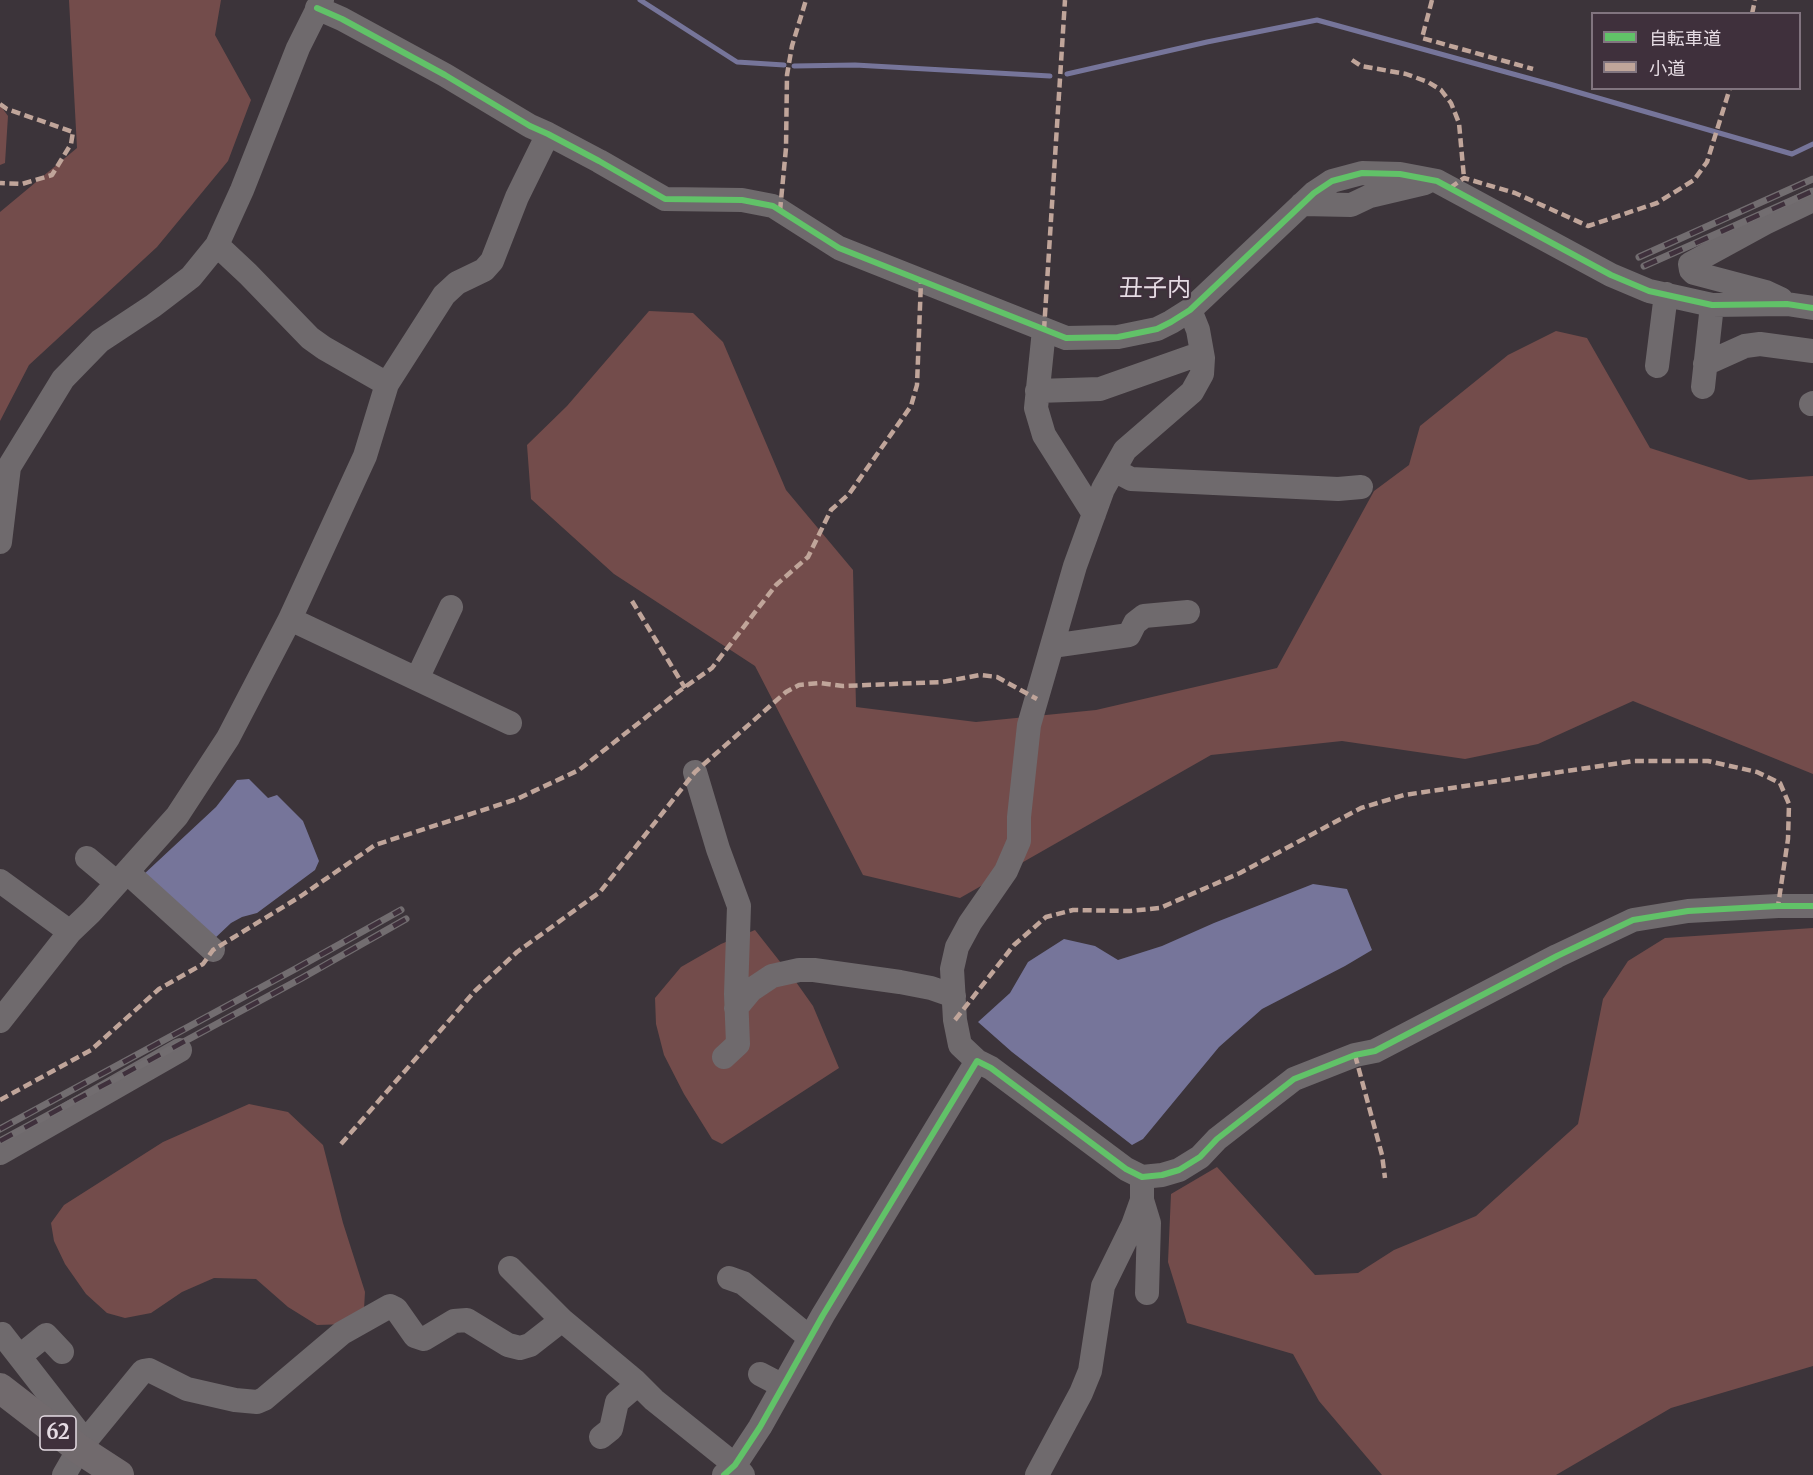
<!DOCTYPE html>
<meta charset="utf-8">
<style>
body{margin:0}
#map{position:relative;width:1813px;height:1475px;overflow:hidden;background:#3c343a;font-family:Merriweather,"Noto Sans JP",serif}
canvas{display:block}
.legend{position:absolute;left:1591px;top:12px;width:210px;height:78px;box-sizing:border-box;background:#3f303c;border:2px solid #81747f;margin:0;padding:8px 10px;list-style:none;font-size:18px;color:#e5dbe3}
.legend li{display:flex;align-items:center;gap:12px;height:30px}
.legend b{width:30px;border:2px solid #81747f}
</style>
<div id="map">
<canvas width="1813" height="1475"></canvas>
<ul class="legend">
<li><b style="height:8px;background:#61c268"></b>自転車道</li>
<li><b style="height:8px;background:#c0a59a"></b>小道</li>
</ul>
</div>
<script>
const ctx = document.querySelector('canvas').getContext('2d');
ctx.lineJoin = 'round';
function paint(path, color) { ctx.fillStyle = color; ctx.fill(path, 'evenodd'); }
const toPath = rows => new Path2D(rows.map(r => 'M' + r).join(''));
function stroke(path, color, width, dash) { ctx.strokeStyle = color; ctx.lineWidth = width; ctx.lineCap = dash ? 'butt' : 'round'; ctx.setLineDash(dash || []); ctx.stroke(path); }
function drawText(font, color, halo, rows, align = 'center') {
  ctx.font = font + ' Merriweather,"Noto Sans JP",serif'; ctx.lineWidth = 4.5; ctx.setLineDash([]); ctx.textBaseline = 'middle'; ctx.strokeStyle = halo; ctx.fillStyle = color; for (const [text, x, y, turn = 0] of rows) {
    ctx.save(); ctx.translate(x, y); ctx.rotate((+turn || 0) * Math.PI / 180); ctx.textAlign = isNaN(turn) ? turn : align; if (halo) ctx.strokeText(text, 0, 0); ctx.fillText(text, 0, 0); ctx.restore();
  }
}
paint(toPath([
 [69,0,221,0,215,35,251,100,228,161,157,247,29,365,0,421,0,212,77,148],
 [0,105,8,116,5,163,0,165],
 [649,311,693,313,723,342,786,490,853,570,856,707,976,722,1096,710,1277,668,1374,491,1409,465,1420,426,1508,355,1556,331,1587,338,1650,448,1749,480,1813,476,1813,774,1633,701,1538,744,1465,759,1342,741,1211,755,960,898,863,875,755,666,614,574,531,499,527,445,567,406],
 [1813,928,1813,1366,1671,1408,1556,1475,1382,1475,1319,1401,1293,1354,1187,1323,1168,1262,1171,1194,1217,1167,1315,1275,1358,1273,1394,1250,1476,1216,1578,1124,1603,999,1628,961,1665,938],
 [755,930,796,982,813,1006,839,1068,722,1144,712,1139,684,1094,664,1055,656,1024,655,998,681,967,721,944],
 [249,1104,288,1112,323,1145,343,1223,365,1292,364,1309,349,1324,317,1325,288,1307,256,1279,214,1278,182,1292,151,1313,125,1318,107,1313,86,1294,65,1264,54,1241,51,1223,64,1205,163,1142]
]), '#734c4b');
paint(toPath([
 [249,779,268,798,277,795,303,821,319,861,315,870,257,913,242,917,231,923,213,940,143,875,216,807,237,780],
 [1313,884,1347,889,1372,950,1345,966,1262,1009,1219,1047,1143,1139,1132,1145,1012,1052,978,1022,1010,993,1028,962,1064,939,1095,946,1118,960,1162,946,1214,923]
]), '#76759a');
stroke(toPath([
 [640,0,737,62,784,65],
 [794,66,855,65,1050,76],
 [1067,74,1207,42,1317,20,1553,85,1792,154,1813,144]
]), '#76759a', 5);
stroke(toPath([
 [317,8,342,19,445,75,530,126,548,134,599,161,665,199,742,200,773,206,839,248,1066,338,1118,337,1157,329,1171,322,1190,310,1314,193,1332,181,1362,173,1400,174,1437,181,1611,275,1649,291,1712,305,1787,304,1813,308],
 [1302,204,1351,205,1370,196,1425,183],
 [217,245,248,274,310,338,324,348,387,384],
 [1781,299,1766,292,1694,273,1691,270,1690,264,1765,223,1813,200],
 [1044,330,1036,408,1044,435,1094,514],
 [1705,364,1745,346,1760,344,1813,351],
 [1657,366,1666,294],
 [1703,387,1712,305],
 [1037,391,1100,389,1202,353],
 [1811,404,1813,403],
 [1114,470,1131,479,1338,489,1361,487],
 [0,542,9,467,63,379,100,341,153,306,191,277,217,245,242,190,298,48,322,0],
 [290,619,510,723],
 [1052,646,1129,635,1135,623,1144,616,1188,612],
 [417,679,451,607],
 [695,772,718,849,739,906,736,994,738,1044,724,1057],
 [87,858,117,883],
 [127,872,213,950],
 [0,881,70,932],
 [736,1008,751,990,772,976,799,970,814,970,900,982,931,988,954,996],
 [0,1021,70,932,91,912,177,816,228,738,290,619,365,456,387,384,444,295,457,283,484,270,492,261,517,197,548,134],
 [977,1061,960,1045,955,1020,952,969,957,947,970,923,1006,871,1019,841,1019,817,1029,725,1075,566,1103,489,1125,450,1192,392,1202,374,1203,358,1198,330,1190,310],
 [0,1153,180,1050],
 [1142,1200,1149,1223,1147,1293],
 [510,1268,562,1320,635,1381,654,1400,735,1465,743,1475],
 [729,1278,743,1283,810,1338],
 [2,1334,79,1433,79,1449],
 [20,1356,46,1335,62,1352],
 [760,1374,783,1386],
 [601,1437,611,1429,617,1402,638,1384],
 [64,1475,79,1449,143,1371,149,1370,187,1389,235,1400,257,1402,264,1399,342,1333,390,1306,396,1309,415,1336,424,1339,454,1321,467,1320,508,1345,520,1348,530,1345,562,1320],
 [724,1475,735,1465,760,1427,823,1315,977,1061,991,1068,1126,1169,1142,1177,1162,1175,1179,1170,1200,1157,1217,1139,1294,1079,1355,1055,1375,1051,1557,956,1633,920,1688,911,1778,906,1813,906],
 [1037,1475,1081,1393,1090,1371,1103,1286,1133,1225,1142,1200,1142,1177]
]), '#6f6a6d', 24);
stroke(toPath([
 [0,1388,79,1449,119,1475]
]), '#716a6d', 30);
const rail = toPath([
 [1639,257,1813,179],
 [1644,266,1813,191],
 [0,1129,297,968,401,910],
 [0,1141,302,978,406,919]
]);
stroke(rail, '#726d70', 7);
stroke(rail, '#3f303c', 4.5, [14]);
stroke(toPath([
 [1432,0,1422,38,1533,69],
 [1752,14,1755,0],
 [1352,60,1361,66,1406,74,1428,82,1441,90,1451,103,1459,123,1464,178],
 [0,104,7,109,73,132,71,144,52,175,22,184,0,183],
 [1450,188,1464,178,1515,193,1588,226,1657,203,1694,180,1707,162,1730,88],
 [780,211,786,148,787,75,792,46,806,0],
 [1044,330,1065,0],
 [632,601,685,688],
 [955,1020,1014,945,1046,917,1073,910,1130,911,1160,908,1240,873,1361,808,1404,795,1634,761,1708,761,1757,772,1780,783,1789,804,1788,839,1778,906],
 [1355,1055,1382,1155,1385,1178],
 [0,1100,91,1050,159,989,203,964,213,950,301,896,375,845,517,799,579,770,678,692,712,668,776,585,808,557,831,510,849,494,911,406,917,385,921,281],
 [341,1144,475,991,517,952,600,892,695,772,786,692,799,685,820,683,843,686,942,682,980,675,997,677,1037,699]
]), '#c0a59a', 4.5, [9, 4.5]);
stroke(toPath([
 [317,8,342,19,445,75,530,126,548,134,599,161,665,199,742,200,773,206,839,248,1066,338,1118,337,1157,329,1171,322,1190,310,1314,193,1332,181,1362,173,1400,174,1437,181,1611,275,1649,291,1712,305,1787,304,1813,308],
 [724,1475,735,1465,760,1427,823,1315,977,1061,991,1068,1126,1169,1142,1177,1162,1175,1179,1170,1200,1157,1217,1139,1294,1079,1355,1055,1375,1051,1557,956,1633,920,1688,911,1778,906,1813,906]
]), '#61c268', 6);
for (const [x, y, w] of [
 [58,1433,36]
]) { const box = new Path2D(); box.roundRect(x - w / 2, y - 17, w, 34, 4.5); ctx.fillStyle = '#3f303c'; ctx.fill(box); stroke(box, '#e5dbe3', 1.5); }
drawText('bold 20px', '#e5dbe3', null, [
 ["62",58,1433]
]);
drawText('24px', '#e5dbe3', '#3f303c', [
 ["丑子内",1155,289]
]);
</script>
